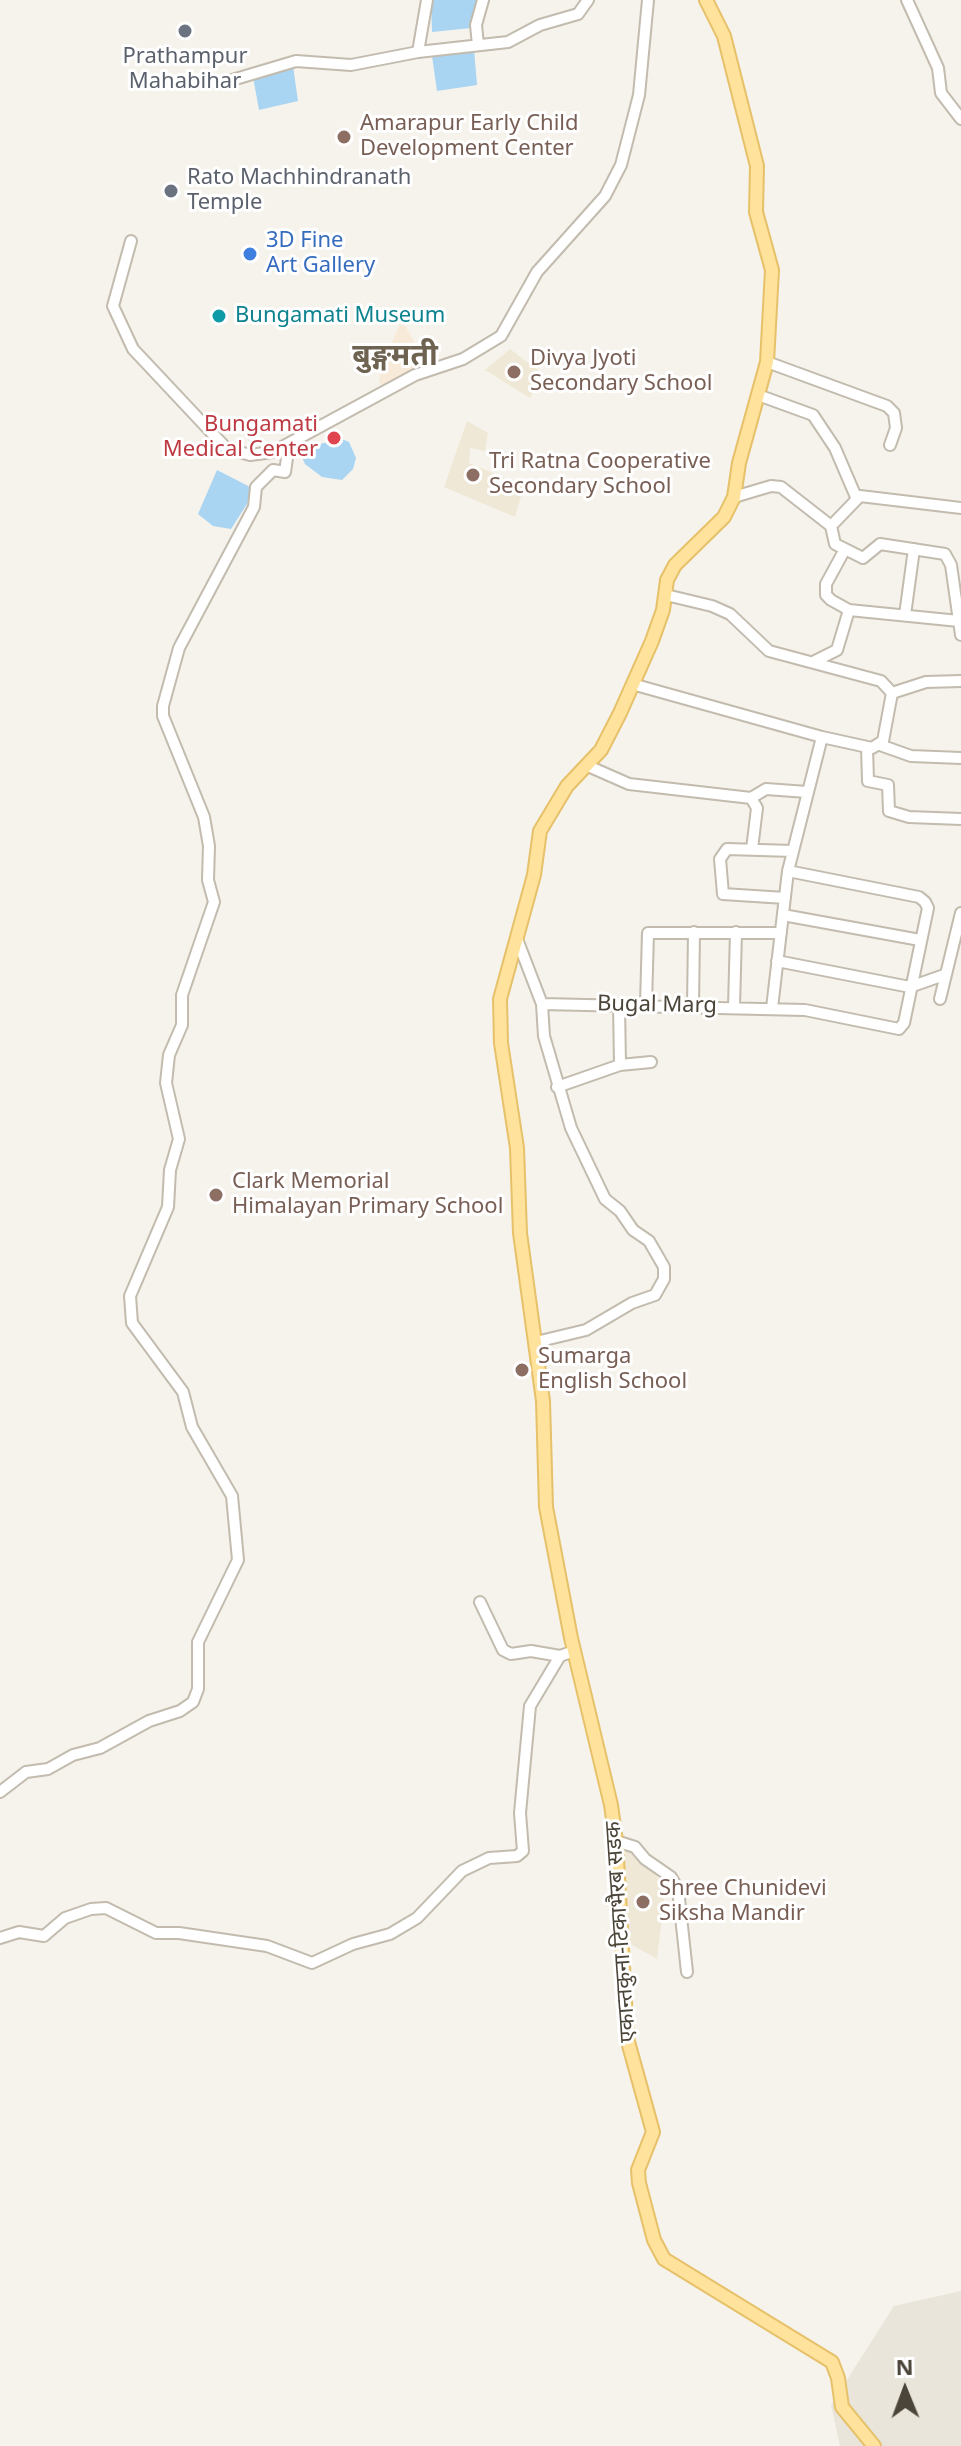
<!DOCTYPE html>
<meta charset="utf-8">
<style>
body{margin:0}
#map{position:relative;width:961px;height:2446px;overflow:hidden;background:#f6f3ec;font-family:"Noto Sans",sans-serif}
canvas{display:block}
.north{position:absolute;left:865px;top:2350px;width:80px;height:80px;-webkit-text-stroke:6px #fff;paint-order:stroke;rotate:359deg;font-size:22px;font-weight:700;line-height:32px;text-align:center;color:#4b4439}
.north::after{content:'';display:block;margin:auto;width:28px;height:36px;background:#4b4439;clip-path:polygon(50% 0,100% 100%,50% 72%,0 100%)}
</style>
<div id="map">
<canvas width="961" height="2446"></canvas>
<div class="north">N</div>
</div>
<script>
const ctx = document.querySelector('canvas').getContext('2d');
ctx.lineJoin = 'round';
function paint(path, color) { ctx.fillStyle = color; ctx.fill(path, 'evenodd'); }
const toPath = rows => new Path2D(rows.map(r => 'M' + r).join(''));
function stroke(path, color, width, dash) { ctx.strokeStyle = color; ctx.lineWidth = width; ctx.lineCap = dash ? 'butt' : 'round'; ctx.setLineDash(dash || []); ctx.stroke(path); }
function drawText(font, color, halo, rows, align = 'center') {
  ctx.font = font + ' "Noto Sans","Noto Sans Devanagari",sans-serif'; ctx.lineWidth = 6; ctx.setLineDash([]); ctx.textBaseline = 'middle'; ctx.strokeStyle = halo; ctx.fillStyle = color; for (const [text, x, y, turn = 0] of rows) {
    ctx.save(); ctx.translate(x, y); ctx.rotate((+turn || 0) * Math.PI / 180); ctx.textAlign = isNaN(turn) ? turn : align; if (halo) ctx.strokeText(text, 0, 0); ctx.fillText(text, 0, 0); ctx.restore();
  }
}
paint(toPath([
 [961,2291,961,2446,840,2446,831,2405,894,2306]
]), '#eae5da');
paint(toPath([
 [402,320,426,364,382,385,379,382,381,366]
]), '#f7ead8');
paint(toPath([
 [510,349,543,374,530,398,485,370],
 [467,421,488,433,485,451,470,448,469,463,524,486,515,517,444,487],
 [624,1845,666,1885,657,1959,623,1940,618,1869]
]), '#efe8d6');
paint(toPath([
 [431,0,478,0,471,28,432,32],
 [474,49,477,85,437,91,432,56],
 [293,66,298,101,259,110,253,77],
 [342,439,349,442,356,458,353,469,342,480,322,477,305,464,300,453,302,448],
 [217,470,256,490,231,529,213,526,198,514]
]), '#a9d4f2');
const minor = toPath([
 [907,0,938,68,941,93,961,119],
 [478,45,476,25,483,0],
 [418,52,427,0],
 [205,82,222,83,296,61,351,65,418,52,508,42,540,25,578,14,588,0],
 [131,241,113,306,133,349,226,448,250,455,273,452,415,375,463,359,501,336,537,272,605,196,621,165,639,95,648,0],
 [767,362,887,406,894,413,896,428,890,445],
 [758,395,813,415,835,448,856,497],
 [734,497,771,486,781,487,831,526,860,496,961,508],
 [831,526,835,544,863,558,880,544,945,554,951,565,961,635],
 [844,551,826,584,826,595,831,600,849,610,959,621],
 [905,615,914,549],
 [815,661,837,650,849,610],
 [632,684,822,737,872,748,883,741,892,693,881,681,769,651,730,614,712,606,666,595],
 [892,693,926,682,961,681],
 [880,745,911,756,961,758],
 [867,747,868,781,888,785,889,811,909,817,961,819],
 [588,766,629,784,751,798,757,808,752,849],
 [751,798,766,789,807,792],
 [785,898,723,894,720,859,727,849,793,851],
 [783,915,920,940],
 [517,939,542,1004,544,1036,571,1128,605,1199,620,1211,633,1230,649,1241,664,1267,664,1279,655,1295,632,1303,586,1330,536,1342],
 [777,961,910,987,944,975],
 [940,999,961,913],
 [542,1004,805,1010,899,1029,904,1023,928,908,925,902,919,897,788,871],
 [619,1004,620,1065],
 [646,1004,648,933,781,933],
 [693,1006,694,932],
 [734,1007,736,932],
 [772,1008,788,871,822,737],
 [557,1087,620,1065,651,1062],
 [480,1602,503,1650,511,1654,531,1651,560,1656,574,1651],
 [0,1792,26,1772,48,1769,73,1755,100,1748,149,1721,180,1711,193,1702,198,1689,198,1642,238,1560,232,1496,192,1427,183,1392,132,1323,130,1296,168,1207,170,1170,179,1139,166,1083,169,1055,182,1025,182,995,214,902,208,880,209,846,204,817,163,716,163,706,179,648,254,507,256,487,273,470,285,472,289,444],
 [616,1841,635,1847,645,1859,671,1877,678,1889,687,1972],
 [0,1938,19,1932,44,1936,65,1918,91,1909,106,1908,156,1933,179,1933,267,1946,312,1963,353,1944,390,1934,417,1918,462,1871,489,1858,517,1856,523,1851,520,1813,530,1706,560,1656]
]);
const major = toPath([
 [706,0,724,36,757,166,756,212,772,270,767,362,739,463,734,497,724,517,675,565,667,580,663,610,652,641,620,713,601,750,567,786,540,831,534,875,500,999,501,1043,517,1148,520,1233,543,1401,546,1507,571,1638,611,1805,616,1841,627,2038,653,2132,638,2170,639,2183,654,2240,664,2259,832,2362,838,2378,842,2407,874,2446]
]);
stroke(minor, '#c2bbae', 14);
stroke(major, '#e6c16a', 16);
stroke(minor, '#fff', 10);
stroke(major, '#ffe39c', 12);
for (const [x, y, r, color] of [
 [185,31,8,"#6b7280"],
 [344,137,8,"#8d6e63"],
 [171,191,8,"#6b7280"],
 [250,254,8,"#3f7fe0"],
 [219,316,8,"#0f9aa8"],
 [514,372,8,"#8d6e63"],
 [334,438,8,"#e0444e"],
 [473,475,8,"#8d6e63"],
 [216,1195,8,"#8d6e63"],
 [522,1370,8,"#8d6e63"],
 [643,1902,8,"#8d6e63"]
]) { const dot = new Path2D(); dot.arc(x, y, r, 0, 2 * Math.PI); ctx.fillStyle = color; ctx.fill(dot); stroke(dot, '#fff', 3); }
drawText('22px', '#5b616d', '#fff', [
 ["Prathampur",185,57],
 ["Mahabihar",185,82],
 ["Rato Machhindranath",187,178,"left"],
 ["Temple",187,203,"left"]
]);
drawText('22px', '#785e54', '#fff', [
 ["Amarapur Early Child",360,124],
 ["Development Center",360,149],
 ["Divya Jyoti",530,359],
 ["Secondary School",530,384],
 ["Tri Ratna Cooperative",489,462],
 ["Secondary School",489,487],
 ["Clark Memorial",232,1182],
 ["Himalayan Primary School",232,1207],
 ["Sumarga",538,1357],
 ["English School",538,1382],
 ["Shree Chunidevi",659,1889],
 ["Siksha Mandir",659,1914]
], 'left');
drawText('22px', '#366cbe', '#fff', [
 ["3D Fine",266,241],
 ["Art Gallery",266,266]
], 'left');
drawText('22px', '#0d838f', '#fff', [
 ["Bungamati Museum",235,316]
], 'left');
drawText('22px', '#be3a42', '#fff', [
 ["Bungamati",318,425],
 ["Medical Center",318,450]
], 'right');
drawText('22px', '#4b4439', '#fff', [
 ["Bugal Marg",657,1005,1],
 ["एकान्तकुना-टिकाभैरब सडक",621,1932,-94]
]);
drawText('bold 30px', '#6e6250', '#fff', [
 ["बुङ्गमती",395,356]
]);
</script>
